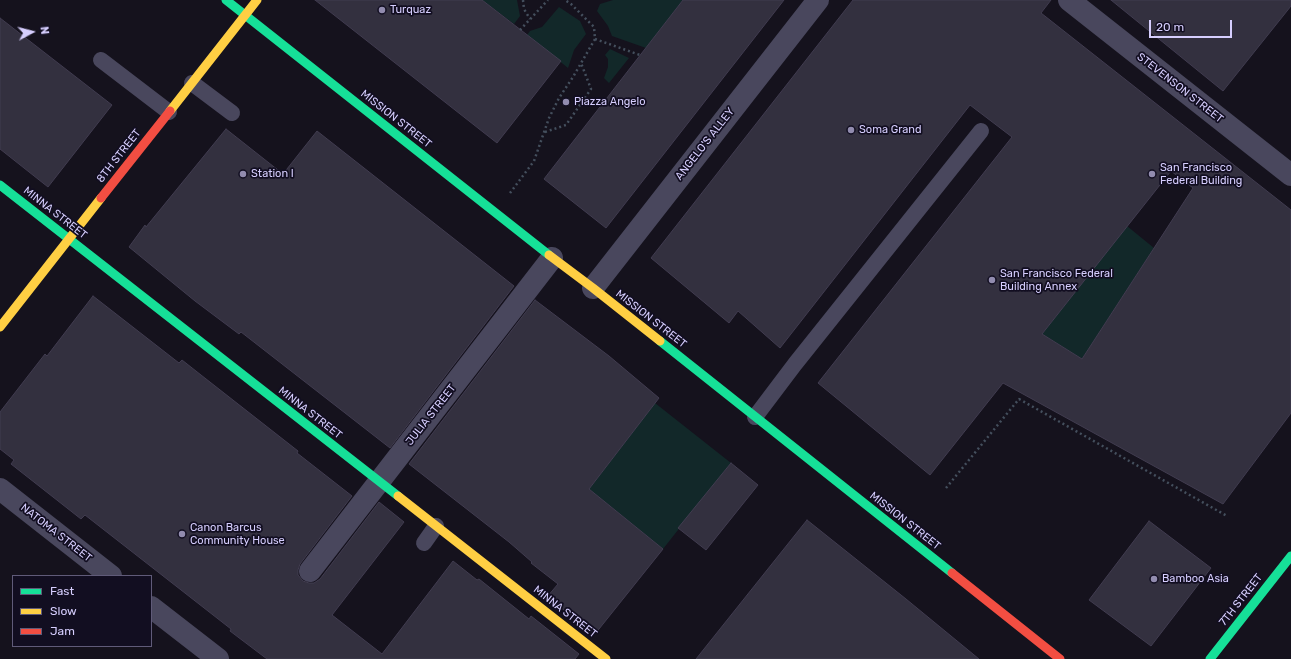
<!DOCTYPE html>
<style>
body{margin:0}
#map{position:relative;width:1291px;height:659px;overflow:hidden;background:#15121d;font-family:Rubik,sans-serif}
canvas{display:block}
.legend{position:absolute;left:12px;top:575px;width:140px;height:72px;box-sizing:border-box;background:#120e21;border:1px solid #605b79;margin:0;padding:5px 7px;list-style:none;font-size:12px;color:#d6cefe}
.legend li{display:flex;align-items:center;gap:8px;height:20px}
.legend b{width:20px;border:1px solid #605b79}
.north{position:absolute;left:12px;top:12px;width:40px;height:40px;-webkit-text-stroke:3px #120e21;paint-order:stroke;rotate:83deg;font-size:11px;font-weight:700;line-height:16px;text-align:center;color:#d6cefe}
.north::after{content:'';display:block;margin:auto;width:14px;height:18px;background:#d6cefe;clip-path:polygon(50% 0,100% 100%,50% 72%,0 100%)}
.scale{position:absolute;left:1149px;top:20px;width:83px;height:18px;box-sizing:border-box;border:2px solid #d6cefe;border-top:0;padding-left:5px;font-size:12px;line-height:14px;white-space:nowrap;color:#d6cefe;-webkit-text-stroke:3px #120e21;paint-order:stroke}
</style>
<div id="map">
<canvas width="1291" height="659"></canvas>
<ul class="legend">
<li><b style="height:5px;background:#16e098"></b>Fast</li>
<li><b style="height:5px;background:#ffcf43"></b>Slow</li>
<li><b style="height:5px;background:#f24e42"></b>Jam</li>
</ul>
<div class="north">N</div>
<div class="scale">20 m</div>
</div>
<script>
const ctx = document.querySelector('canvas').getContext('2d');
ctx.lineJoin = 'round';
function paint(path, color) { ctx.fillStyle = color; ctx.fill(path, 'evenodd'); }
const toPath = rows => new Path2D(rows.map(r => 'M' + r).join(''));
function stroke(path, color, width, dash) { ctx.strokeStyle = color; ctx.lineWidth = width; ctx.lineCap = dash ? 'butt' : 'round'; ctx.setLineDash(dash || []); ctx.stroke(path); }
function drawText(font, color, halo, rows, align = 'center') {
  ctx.font = font + ' Rubik,sans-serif'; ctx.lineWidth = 3.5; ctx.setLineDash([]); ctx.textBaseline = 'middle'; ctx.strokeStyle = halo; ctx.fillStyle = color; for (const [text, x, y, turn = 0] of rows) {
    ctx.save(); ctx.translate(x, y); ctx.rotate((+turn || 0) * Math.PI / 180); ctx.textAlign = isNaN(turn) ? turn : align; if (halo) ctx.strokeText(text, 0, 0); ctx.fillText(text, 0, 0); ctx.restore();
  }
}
paint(toPath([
 [482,0,517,0,520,16,514,24],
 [613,0,683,0,646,48,612,36,608,26,597,11,600,4],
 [559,7,580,21,586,34,574,50,568,68,527,35,530,31,542,27],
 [610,49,629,58,609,83,604,78,608,67,608,59,605,55],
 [1127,226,1154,248,1082,359,1042,334],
 [655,403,731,463,663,549,589,489]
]), '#122829');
const building = toPath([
 [315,0,482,0,561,61,497,143,315,0],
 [683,0,784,0,606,228,544,179,683,0],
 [853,0,1051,0,1041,13,1291,210,1291,413,1223,504,1003,383,930,475,818,383,1012,137,970,105,780,348,738,311,729,323,651,258,853,0],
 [1171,171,1193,188,1082,359,1042,334,1171,171],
 [1111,0,1291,0,1291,6,1223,91,1111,0],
 [0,18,112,105,48,187,0,149,0,18],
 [226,129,283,174,317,131,514,286,390,448,241,332,239,334,195,301,129,247,145,225,146,227,226,129],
 [93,296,179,363,182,360,201,375,298,451,297,453,352,496,300,564,298,570,298,575,303,581,309,583,314,583,320,579,379,502,404,522,332,615,382,654,453,561,477,580,479,579,529,619,531,616,579,654,575,659,267,659,230,631,231,629,85,515,81,519,11,464,14,460,0,449,0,412,45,354,47,356,93,296],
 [535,300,609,356,659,398,589,489,663,549,595,634,547,597,558,584,531,563,532,562,509,542,409,464,535,300],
 [731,463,758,485,706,550,678,528,731,463],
 [807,520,906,599,979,659,696,659,807,520],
 [1149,521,1211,568,1151,646,1089,600,1149,521]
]);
paint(building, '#33303f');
stroke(building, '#413c50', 1);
stroke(toPath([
 [523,0,524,9,530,19],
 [520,30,548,0],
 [595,39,640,55],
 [545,132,566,125,591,89,581,63],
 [510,193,534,161,549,118,559,98,573,77,595,39,594,27,571,4,565,0],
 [946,488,1019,399,1227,516]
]), '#444f5d', 2.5, [2, 3]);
stroke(toPath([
 [101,60,169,112],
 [192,83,232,113],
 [755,417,795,364,981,131],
 [424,543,436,526]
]), '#49475d', 16);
stroke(toPath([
 [1069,0,1291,175],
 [593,288,818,0],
 [0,489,111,576],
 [310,571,552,258],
 [151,607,218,659]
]), '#49475d', 22);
stroke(toPath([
 [226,0,549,255],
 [0,185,398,496],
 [660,341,952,573],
 [1210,659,1291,556]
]), '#16e098', 9);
stroke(toPath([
 [170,111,257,0],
 [549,255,593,288,660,341],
 [0,327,101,198],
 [398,496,606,659]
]), '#ffcf43', 9);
stroke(toPath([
 [101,198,170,111],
 [952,573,1060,659]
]), '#f24e42', 9);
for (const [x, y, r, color] of [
 [382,10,4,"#928caf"],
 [566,102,4,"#928caf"],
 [851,130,4,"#928caf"],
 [243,174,4,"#928caf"],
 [1152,174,4,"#928caf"],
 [992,280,4,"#928caf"],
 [182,534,4,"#928caf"],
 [1154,579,4,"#928caf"]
]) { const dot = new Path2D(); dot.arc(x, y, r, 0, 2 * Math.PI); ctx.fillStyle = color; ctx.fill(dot); stroke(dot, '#120e21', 1.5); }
drawText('11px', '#d6cefe', '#120e21', [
 ["Turquaz",390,10],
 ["Piazza Angelo",574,102],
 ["Soma Grand",859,130],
 ["San Francisco",1160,168],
 ["Federal Building",1160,181],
 ["Station I",251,174],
 ["San Francisco Federal",1000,274],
 ["Building Annex",1000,287],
 ["Canon Barcus",190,528],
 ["Community House",190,541],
 ["Bamboo Asia",1162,579]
], 'left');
drawText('11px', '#d6cefe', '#120e21', [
 ["STEVENSON STREET",1180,88,38],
 ["MISSION STREET",396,119,38],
 ["ANGELO'S ALLEY",705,144,-52],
 ["8TH STREET",119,156,-52],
 ["MINNA STREET",55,213,38],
 ["MISSION STREET",651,319,38],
 ["MINNA STREET",310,413,38],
 ["JULIA STREET",431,415,-52],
 ["MISSION STREET",905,521,38],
 ["NATOMA STREET",56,533,38],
 ["7TH STREET",1241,600,-52],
 ["MINNA STREET",565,612,38]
]);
</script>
